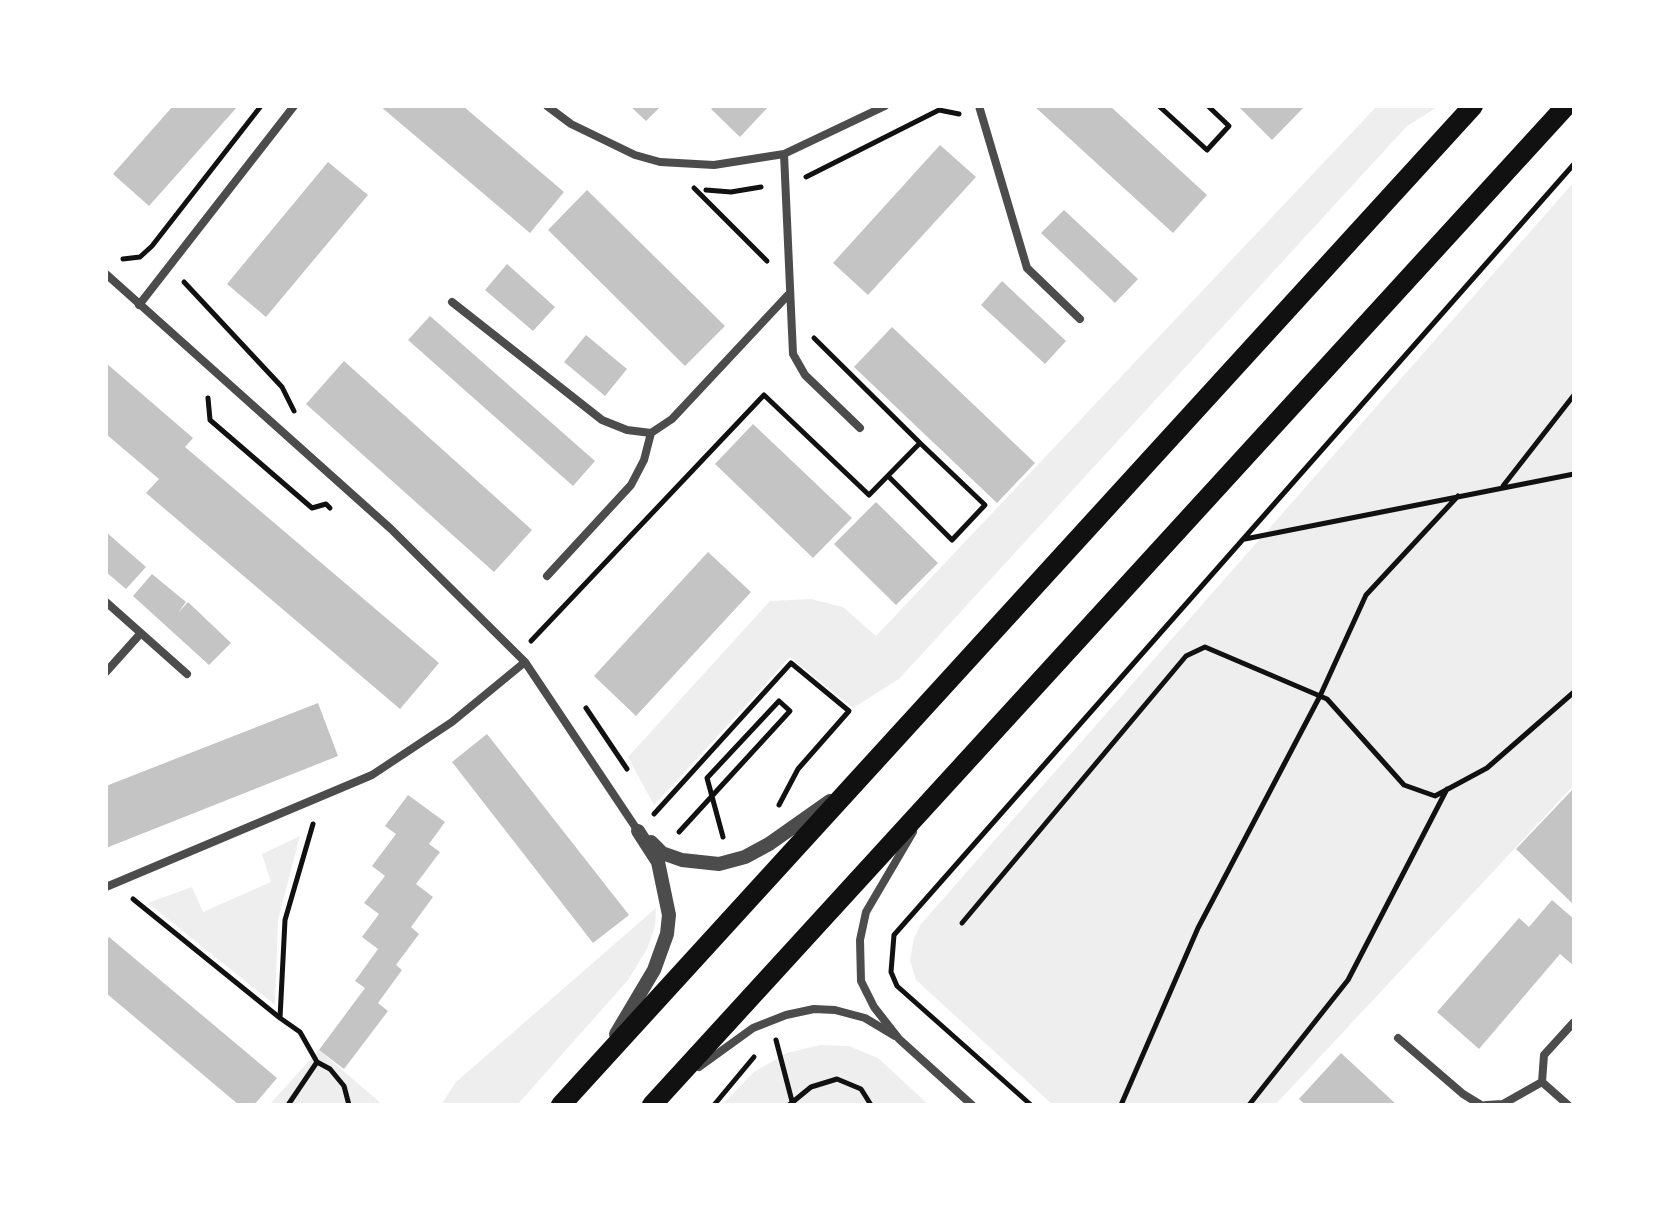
<!DOCTYPE html>
<style>
body{margin:0}
#map{position:relative;width:1680px;height:1211px;overflow:hidden;background:#fff;font-family:"Varela Round",sans-serif}
canvas{display:block}
.frame{position:absolute;inset:0;border:108px solid #fff;pointer-events:none}
</style>
<div id="map">
<canvas width="1680" height="1211"></canvas>
<div class="frame"></div>
</div>
<script>
const ctx = document.querySelector('canvas').getContext('2d');
ctx.lineJoin = 'round';
function paint(path, color) { ctx.fillStyle = color; ctx.fill(path, 'evenodd'); }
const toPath = rows => new Path2D(rows.map(r => 'M' + r).join(''));
function stroke(path, color, width, dash) { ctx.strokeStyle = color; ctx.lineWidth = width; ctx.lineCap = dash ? 'butt' : 'round'; ctx.setLineDash(dash || []); ctx.stroke(path); }
paint(toPath([
 [1377,106,1439,106,1407,126,899,679,853,708,790,657,654,805,628,757,770,601,811,599,843,607,876,636],
 [1574,182,1574,785,1275,1105,1053,1105,916,980,910,960,914,938,921,924],
 [300,836,278,920,275,1005,148,903,192,887,203,912,271,882,262,854],
 [656,908,655,927,647,949,628,980,517,1105,441,1105,456,1082],
 [820,1045,849,1046,878,1058,929,1105,722,1105,754,1072,787,1053],
 [319,1050,383,1105,269,1105]
]), '#eee');
paint(toPath([
 [173,106,238,106,149,206,113,174],
 [380,106,463,106,564,192,530,233],
 [630,106,661,106,646,121],
 [715,106,769,106,740,137,711,109],
 [1034,106,1110,106,1207,195,1173,233],
 [1238,106,1305,106,1272,140],
 [940,145,976,177,868,295,833,263],
 [328,162,368,195,266,317,227,284],
 [587,190,725,326,685,366,548,230],
 [1064,210,1138,279,1115,303,1041,233],
 [507,264,555,307,533,331,485,290],
 [1002,281,1066,341,1045,364,981,305],
 [430,316,595,461,573,486,408,340],
 [892,327,1035,463,997,503,854,367],
 [586,335,627,369,605,396,564,362],
 [344,361,532,530,494,572,306,404],
 [106,363,193,438,185,447,439,663,400,709,146,493,159,479,106,434],
 [753,424,852,518,813,558,715,464],
 [876,502,938,563,896,605,834,544],
 [106,532,146,567,126,589,106,572],
 [708,552,751,592,636,716,594,676],
 [152,574,186,602,178,613,188,602,231,643,209,665,133,596],
 [318,703,338,756,106,848,106,786],
 [487,734,629,915,593,943,452,762],
 [1574,788,1574,905,1516,849],
 [408,795,445,822,429,844,440,852,416,884,433,897,411,927,419,934,396,965,402,970,378,1003,388,1011,344,1069,319,1050,365,988,355,981,378,949,362,937,379,914,364,903,385,876,372,866,396,834,385,826],
 [1552,900,1574,919,1574,966,1560,954,1479,1049,1437,1012,1519,918,1529,927],
 [109,937,277,1078,254,1105,239,1105,106,993,106,941],
 [1341,1053,1397,1105,1306,1105,1299,1099]
]), '#c4c4c4');
stroke(toPath([
 [1159,106,1207,150,1229,126,1208,106],
 [806,177,939,110,959,114],
 [694,188,767,261],
 [706,190,731,192,761,187],
 [123,259,140,257,152,246,261,106],
 [184,282,282,387,294,411],
 [208,398,210,420,312,508,326,504,330,508],
 [888,476,952,540,985,505,920,443],
 [1503,486,1574,395],
 [1245,539,1574,474],
 [531,641,764,395,869,495,920,443,814,338],
 [586,708,627,769],
 [654,814,791,663,849,711,798,769,779,805],
 [679,832,790,711,779,701,707,778,723,837],
 [133,899,280,1018,285,920,313,824],
 [962,923,1186,656,1205,647,1327,699,1404,785,1435,796,1487,768,1574,692],
 [280,1018,300,1032,317,1062,330,1069,344,1086,349,1105],
 [776,1040,793,1105],
 [288,1105,317,1062],
 [714,1105,754,1057],
 [789,1105,811,1087,837,1079,861,1089,871,1105],
 [1031,1105,897,986,891,972,894,935,1574,164],
 [1121,1105,1198,928,1320,696,1366,595,1458,496],
 [1249,1105,1348,980,1447,789]
]), '#111', 5);
stroke(toPath([
 [547,106,571,124,635,155,660,162,714,165,784,154,885,106],
 [979,106,1027,268,1080,319],
 [784,154,793,354,805,375,860,428],
 [106,274,391,529,525,662,638,831],
 [452,302,602,420,627,430,651,433],
 [139,305,294,106],
 [547,576,631,485,644,460,651,433,672,419,788,295],
 [106,602,187,674],
 [106,672,141,633],
 [913,832,866,912,860,940,861,981,874,1007,899,1039,972,1105],
 [106,887,372,775,452,722,525,662],
 [1398,1038,1463,1094,1481,1105],
 [699,1067,753,1028,786,1015,814,1009,835,1010,865,1018,895,1036],
 [1542,1082,1544,1055,1574,1022],
 [1486,1105,1503,1104,1542,1082,1568,1105]
]), '#4c4c4c', 8);
stroke(toPath([
 [651,842,662,853,682,860,719,864,745,857,769,844,830,801],
 [616,1034,654,970,667,934,669,915,658,862,638,831]
]), '#4c4c4c', 14);
stroke(toPath([
 [561,1105,1473,106],
 [652,1105,1566,106]
]), '#111', 20);
</script>
